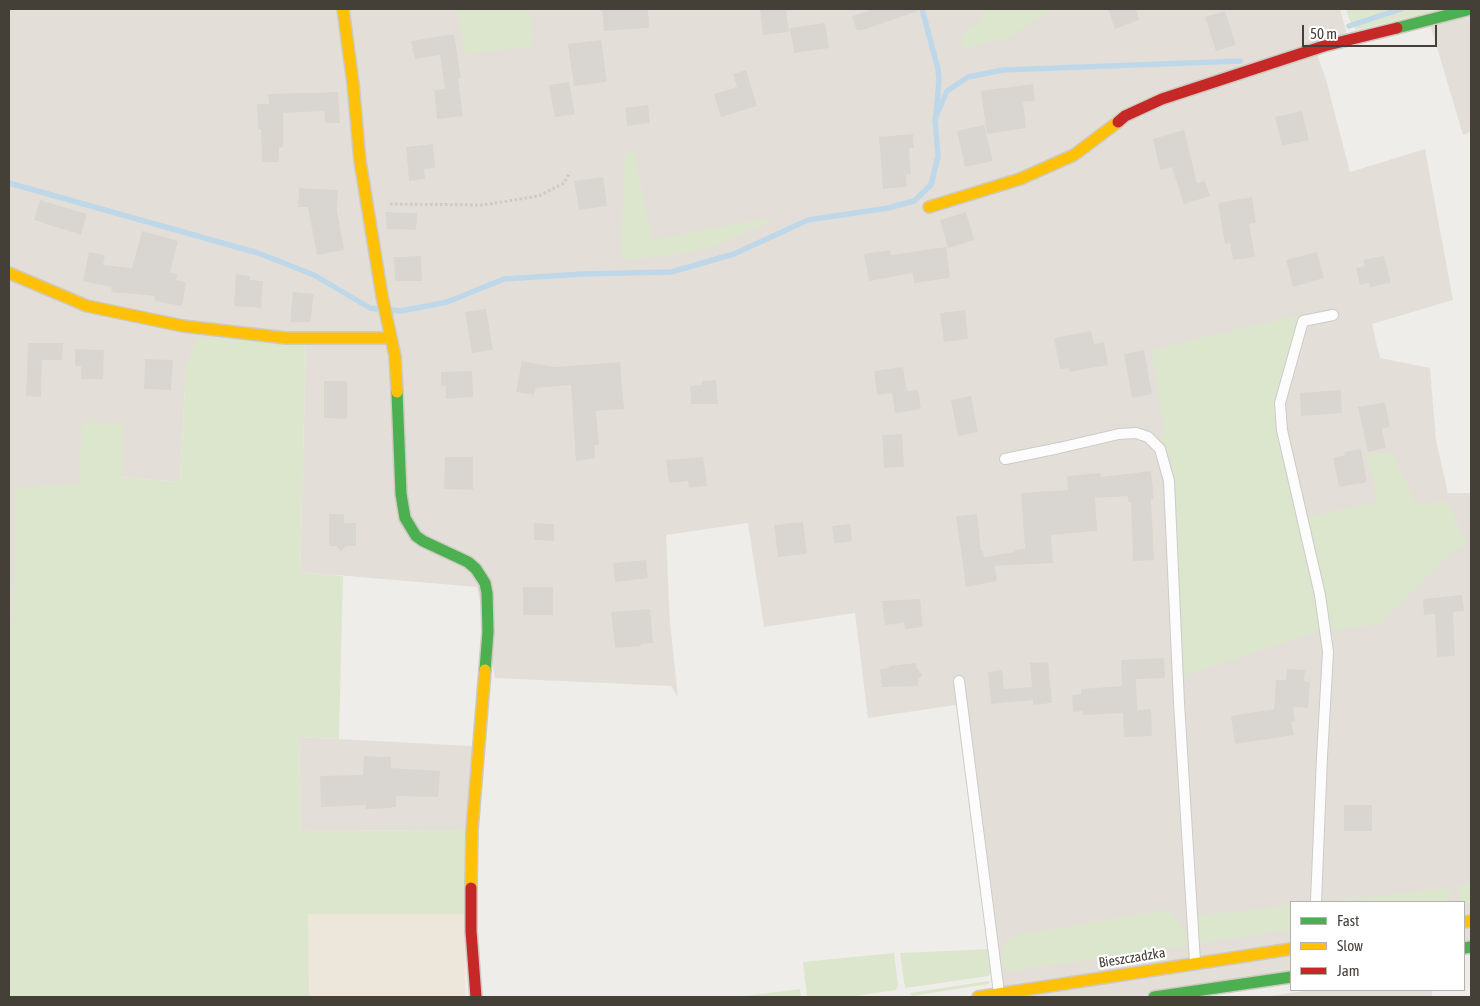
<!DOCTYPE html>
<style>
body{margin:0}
#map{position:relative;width:1480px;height:1006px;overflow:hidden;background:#efedea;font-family:"Asap Condensed",sans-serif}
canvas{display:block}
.frame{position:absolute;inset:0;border:10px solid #443f37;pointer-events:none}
.legend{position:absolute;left:1290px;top:901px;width:175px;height:90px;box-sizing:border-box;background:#fff;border:1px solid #b4b2af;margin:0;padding:6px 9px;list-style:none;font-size:15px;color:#443f37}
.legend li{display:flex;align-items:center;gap:10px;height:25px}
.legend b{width:25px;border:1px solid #b4b2af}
.scale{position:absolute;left:1302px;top:25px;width:135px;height:22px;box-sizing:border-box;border:2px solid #443f37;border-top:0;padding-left:6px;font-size:15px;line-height:18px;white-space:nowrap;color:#443f37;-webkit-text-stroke:4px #fff;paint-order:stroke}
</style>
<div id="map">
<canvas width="1480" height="1006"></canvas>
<div class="frame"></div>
<ul class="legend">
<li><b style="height:6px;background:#4caf50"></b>Fast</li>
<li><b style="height:6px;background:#ffc107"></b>Slow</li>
<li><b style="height:6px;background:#c62828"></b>Jam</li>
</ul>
<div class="scale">50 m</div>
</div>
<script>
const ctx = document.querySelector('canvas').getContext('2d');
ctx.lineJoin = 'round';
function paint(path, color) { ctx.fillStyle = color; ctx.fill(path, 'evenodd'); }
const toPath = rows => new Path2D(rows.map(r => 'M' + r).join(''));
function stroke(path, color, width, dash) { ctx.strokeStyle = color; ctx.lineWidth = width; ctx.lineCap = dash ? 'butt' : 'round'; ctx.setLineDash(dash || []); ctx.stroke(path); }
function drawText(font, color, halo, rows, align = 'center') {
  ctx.font = font + ' "Asap Condensed",sans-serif'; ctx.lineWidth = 4.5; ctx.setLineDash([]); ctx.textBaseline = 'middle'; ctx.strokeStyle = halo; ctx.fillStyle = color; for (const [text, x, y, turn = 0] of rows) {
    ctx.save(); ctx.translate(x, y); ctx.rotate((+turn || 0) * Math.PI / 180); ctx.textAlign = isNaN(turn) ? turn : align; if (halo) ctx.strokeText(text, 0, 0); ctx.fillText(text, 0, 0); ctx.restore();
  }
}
paint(toPath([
 [9,9,1340,9,1348,38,1315,49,1326,79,1350,172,1425,149,1453,300,1372,324,1380,358,1430,368,1436,440,1448,493,1471,493,1471,944,1464,945,1464,902,1291,902,1291,973,1135,997,996,997,962,704,868,718,855,613,764,627,748,523,666,535,670,623,678,697,671,686,495,678,477,587,300,572,306,343,186,366,180,482,121,477,79,484,13,621,9,621],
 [1471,16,1471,132,1463,135,1430,24],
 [299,737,472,746,472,830,301,831],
 [1311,990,1432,990,1432,997,1263,997]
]), '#e3dfd8');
paint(toPath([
 [307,914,465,914,465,997,309,997]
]), '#ede6db');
paint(toPath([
 [457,9,529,9,534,45,465,55],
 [983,9,1057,9,1039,17,1009,37,963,49,961,37,982,18],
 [1346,9,1444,9,1356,30,1350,21],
 [634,152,652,240,769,218,772,222,713,246,680,254,626,260,621,256,625,154],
 [1300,315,1277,397,1278,421,1299,519,1378,501,1366,454,1393,453,1415,503,1448,502,1466,543,1446,558,1380,623,1332,631,1319,631,1184,675,1171,458,1160,439,1164,427,1151,350],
 [198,338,306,343,300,572,343,576,339,739,299,737,301,831,465,830,465,914,308,914,309,997,9,997,9,621,13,620,17,487,79,484,82,422,124,424,121,477,180,482,186,366],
 [1471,883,1471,902,1460,902,1458,885],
 [1449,887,1450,902,1330,902],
 [1291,905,1291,930,1202,943,1198,940,1196,916],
 [1165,910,1170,912,1186,930,1188,941,1186,946,1007,972,1004,970,1001,957,1003,947,1010,939,1017,935],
 [991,949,992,969,989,976,905,988,900,953],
 [894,953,898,986,896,990,849,997,807,997,803,962],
 [989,981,989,984,912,996,910,993],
 [800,989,801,997,738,997]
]), '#dce6cd');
stroke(toPath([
 [922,9,938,69,939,80,936,114],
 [1349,26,1401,9],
 [9,183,258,253,314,275,370,308,377,309],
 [391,310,401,311,447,302,504,279,582,274,671,272,734,254,808,220,888,208,914,201,931,185,938,156,935,119,947,91,968,77,1003,70,1240,61]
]), '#bfd8e9', 5.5);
paint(toPath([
 [602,9,648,9,649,28,604,31],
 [760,9,786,9,789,32,763,35],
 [874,9,918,9,918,11,863,30,857,30,852,16],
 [1108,9,1136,9,1139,20,1115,29],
 [1225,11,1236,45,1216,51,1205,17],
 [825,23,829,48,794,53,790,28],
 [454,34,461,78,458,79,463,116,437,119,434,90,445,89,440,55,415,59,411,41],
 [601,40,607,82,574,86,568,44],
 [746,70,757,106,721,117,714,94,737,87,733,74],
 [569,82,575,114,555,117,549,85],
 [1033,84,1035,101,1023,102,1026,128,987,134,981,91],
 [338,92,340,123,325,123,325,111,283,113,283,147,279,148,279,162,262,162,261,129,258,129,257,104,269,104,268,94],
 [648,105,650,123,627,126,625,108],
 [1302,111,1309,140,1282,146,1275,117],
 [984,125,993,161,965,167,957,131],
 [1184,130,1197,183,1205,181,1210,196,1184,204,1172,167,1160,170,1153,139],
 [913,134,914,148,909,148,911,174,906,175,907,187,883,189,879,137],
 [433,144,435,168,424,169,425,179,409,181,406,147],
 [603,177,607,206,579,210,574,181],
 [299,188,338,190,337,210,344,250,317,255,308,207,298,207],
 [1252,197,1256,223,1249,224,1255,257,1233,260,1230,243,1225,244,1218,203],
 [40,200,87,214,81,235,34,220],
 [385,212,417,213,416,230,387,229],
 [966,212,974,240,948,248,940,220],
 [142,231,178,241,170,273,177,274,176,280,186,282,182,306,154,301,155,296,111,292,112,287,83,281,89,252,105,255,103,265,132,268],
 [946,247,950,278,914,283,913,273,869,281,864,254,890,250,891,255],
 [1317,252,1324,278,1293,287,1286,260],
 [421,256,422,281,395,281,394,257],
 [1384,256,1391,283,1370,287,1369,283,1360,285,1356,268,1365,266,1363,260],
 [236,274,250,276,250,280,263,281,261,308,234,306],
 [293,292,314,294,310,322,290,322],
 [486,309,493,350,472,353,465,312],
 [965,310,968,339,944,342,940,313],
 [1091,331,1094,344,1104,342,1108,365,1069,372,1069,368,1060,369,1054,338],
 [28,343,63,343,62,360,42,360,41,397,26,396],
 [75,349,104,350,103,379,81,379,81,366,75,366],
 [1144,350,1152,394,1132,398,1124,354],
 [145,359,173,360,171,390,144,389],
 [522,361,555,367,620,362,624,409,596,411,599,445,594,445,595,458,576,461,571,385,536,388,534,395,516,392],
 [903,367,907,391,918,390,921,409,895,413,892,393,877,395,874,371],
 [472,371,473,397,446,399,446,386,441,386,441,372],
 [716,380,718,404,691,404,690,386,702,385,702,381],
 [324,381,347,381,347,419,324,418],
 [1341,390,1342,413,1301,416,1300,393],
 [971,396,978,432,958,436,951,400],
 [1385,402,1390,427,1382,429,1386,448,1368,452,1358,407],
 [902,434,904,467,884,468,882,435],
 [1361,449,1367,482,1339,487,1333,458,1345,455,1344,452],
 [445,457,473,457,473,490,444,489],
 [703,457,707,486,689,488,688,481,669,483,666,460],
 [1151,471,1154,499,1151,499,1154,560,1133,561,1131,502,1128,502,1128,496,1095,498,1097,531,1051,535,1053,563,995,566,997,581,966,587,956,516,977,514,981,551,983,551,984,557,1015,552,1015,550,1025,549,1021,493,1068,490,1067,476,1100,473,1101,477],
 [329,514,344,514,344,523,356,523,356,546,346,546,341,551,336,546,329,546],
 [803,522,807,554,778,557,774,525],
 [534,523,554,524,554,541,534,540],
 [850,524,852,541,834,544,832,526],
 [646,560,648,578,615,582,613,563],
 [523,587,553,587,553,615,523,615],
 [1462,595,1464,611,1453,612,1455,656,1437,657,1435,614,1424,615,1423,599],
 [920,599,923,627,905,629,904,623,885,625,882,601],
 [650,609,653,643,641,644,641,646,615,648,611,612],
 [1164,658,1165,678,1136,679,1137,710,1151,709,1152,736,1124,737,1123,713,1083,715,1082,711,1073,712,1072,695,1081,694,1081,689,1122,686,1121,660],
 [1048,662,1052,703,1033,705,1033,700,991,704,988,672,1002,670,1004,689,1032,687,1030,663],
 [916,663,917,668,922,675,918,679,918,686,882,687,880,669,889,668,889,666],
 [1287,669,1305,670,1304,681,1310,682,1308,708,1293,707,1295,721,1291,722,1294,735,1235,744,1231,716,1274,709,1276,680,1286,680],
 [364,756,391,757,391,768,440,771,438,797,396,796,396,807,391,807,391,808,366,809,366,805,321,807,320,776,363,775],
 [1344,805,1372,805,1372,831,1344,831]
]), '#d9d6d2');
const lane = toPath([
 [1005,459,1059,448,1119,434,1136,433,1148,437,1160,449,1169,481,1179,703,1195,962],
 [959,681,999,993],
 [1316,902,1322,757,1328,652,1320,595,1282,430,1280,403,1303,321,1333,315]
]);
const fast = toPath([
 [1397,28,1471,9],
 [397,392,401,494,405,518,416,536,423,541,468,562,476,569,485,583,487,593,488,632,485,670],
 [1464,948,1471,947],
 [1154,997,1291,977]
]);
const slow = toPath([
 [343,9,353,83,360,161,382,296,395,356,397,392],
 [929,207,1020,179,1074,155,1118,122],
 [9,273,87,306,183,326,286,338,390,338],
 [471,888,472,830,485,670],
 [1464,922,1471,921],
 [978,997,1291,949]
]);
const jam = toPath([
 [1118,122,1125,116,1162,99,1324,46,1397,28],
 [471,888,471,931,476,997]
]);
stroke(lane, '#cdcbc8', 12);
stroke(fast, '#cdcac2', 14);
stroke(slow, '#cdcac2', 14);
stroke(jam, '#cdcac2', 14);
stroke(toPath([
 [390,204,483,205,539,196,564,183,570,172]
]), '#cdcbc7', 3, [2.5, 2.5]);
stroke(lane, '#fdfcfc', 10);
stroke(fast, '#4caf50', 11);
stroke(slow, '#ffc107', 11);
stroke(jam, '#c62828', 11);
drawText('14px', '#443f37', '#fff', [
 ["Bieszczadzka",1132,958,-9]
]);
</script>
